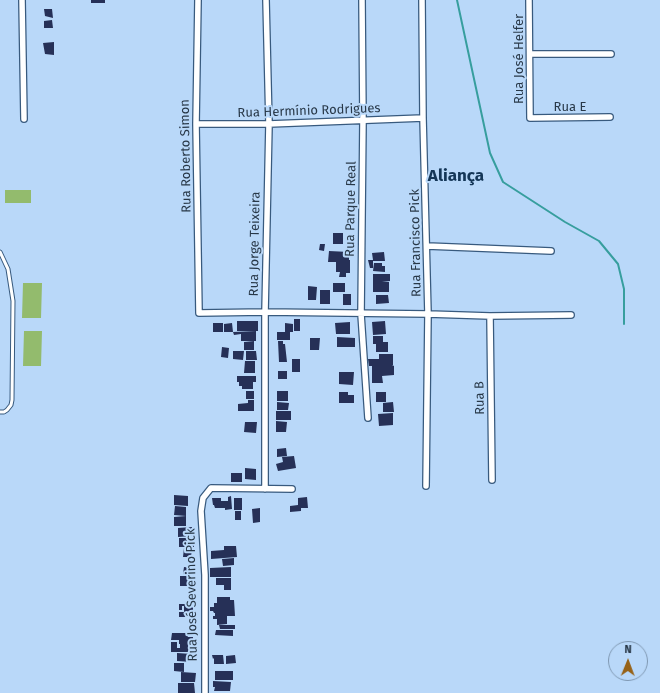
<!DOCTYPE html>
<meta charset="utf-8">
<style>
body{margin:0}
#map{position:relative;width:660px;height:693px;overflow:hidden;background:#b9d8f9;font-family:"Fira Sans",sans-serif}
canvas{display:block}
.north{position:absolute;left:608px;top:641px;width:40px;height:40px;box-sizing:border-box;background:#b9d8f9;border:1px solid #7f98b2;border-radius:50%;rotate:1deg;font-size:11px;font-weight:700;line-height:16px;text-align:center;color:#283848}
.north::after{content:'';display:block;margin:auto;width:14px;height:18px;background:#966217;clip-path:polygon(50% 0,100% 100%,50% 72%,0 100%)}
</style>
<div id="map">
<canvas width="660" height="693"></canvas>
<div class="north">N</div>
</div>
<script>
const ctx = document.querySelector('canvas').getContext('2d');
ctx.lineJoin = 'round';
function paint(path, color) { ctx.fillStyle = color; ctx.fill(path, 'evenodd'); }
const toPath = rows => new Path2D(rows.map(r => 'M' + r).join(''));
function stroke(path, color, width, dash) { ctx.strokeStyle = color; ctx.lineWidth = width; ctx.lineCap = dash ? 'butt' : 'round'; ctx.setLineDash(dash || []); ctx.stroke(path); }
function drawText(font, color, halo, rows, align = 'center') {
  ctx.font = font + ' "Fira Sans",sans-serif'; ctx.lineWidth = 4; ctx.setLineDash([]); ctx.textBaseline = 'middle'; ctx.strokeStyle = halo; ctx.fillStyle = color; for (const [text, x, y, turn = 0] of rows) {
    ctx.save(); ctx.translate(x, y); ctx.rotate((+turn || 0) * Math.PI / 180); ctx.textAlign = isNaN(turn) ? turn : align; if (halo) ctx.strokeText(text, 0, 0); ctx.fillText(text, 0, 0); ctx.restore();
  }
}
paint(toPath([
 [5,190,31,190,31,203,5,203],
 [23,283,42,283,41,318,22,318],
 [24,331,42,331,41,366,23,366]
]), '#93bb6d');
stroke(toPath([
 [457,0,490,153,503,182,565,222,599,241,618,264,624,289,624,324]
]), '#379e9e', 2);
paint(toPath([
 [91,0,105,0,105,3,91,3],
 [44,9,52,9,53,18,45,16],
 [52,20,53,28,44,28,44,21],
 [54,42,54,55,45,54,43,43],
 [333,233,343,233,343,244,333,244],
 [320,244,325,244,324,251,319,250],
 [329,251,349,252,349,260,350,260,350,273,346,273,346,277,339,277,340,272,336,272,336,262,328,262],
 [384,252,385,261,373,261,373,268,370,268,368,260,373,260,372,253],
 [374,263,382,263,382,266,385,266,385,272,373,271],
 [373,274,390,274,390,281,382,282,389,282,389,292,373,292],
 [333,283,345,283,345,292,333,292],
 [308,286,317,287,316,300,308,300],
 [320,290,330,290,330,304,320,304],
 [343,294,351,294,351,305,343,305],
 [376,295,388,295,389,303,376,304],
 [294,319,300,319,300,331,294,331],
 [237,321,258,321,258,331,237,331],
 [385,321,386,334,373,335,372,322],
 [350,322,350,334,336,334,335,323],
 [213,323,223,323,223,332,213,332],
 [232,323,233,332,224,332,224,324],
 [285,323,293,324,293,332,290,332,290,340,277,340,277,332,285,332],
 [256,331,256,341,241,341,241,334,234,335,233,332],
 [373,336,383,336,383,342,388,342,388,352,376,352,376,344,373,344],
 [337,337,355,338,355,347,337,347],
 [310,338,320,338,319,350,310,350],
 [254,341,254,350,244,350,244,342],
 [278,341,283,341,283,344,285,344,287,362,279,362],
 [222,347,229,348,228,358,221,357],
 [233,351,244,351,243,360,233,359],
 [246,351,256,351,257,360,246,360],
 [379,354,393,354,393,365,392,365,394,366,394,375,382,376,383,383,372,383,372,366,369,366,368,359,379,359],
 [292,359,300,359,300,372,292,372],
 [245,361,255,361,255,373,244,373],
 [278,371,287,371,287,379,278,379],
 [339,372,354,372,353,385,339,384],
 [237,376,256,376,256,382,253,382,253,389,242,389,242,386,239,386,239,382,237,382],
 [246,391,254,391,254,399,246,399],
 [277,391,288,391,288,401,277,401],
 [339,392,348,392,348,395,354,395,354,403,339,403],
 [376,392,386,392,386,402,376,402],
 [248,400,254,400,254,411,238,411,238,404,248,403],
 [277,402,289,403,288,410,277,410],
 [393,402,394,412,383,412,383,403],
 [276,411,291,411,291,420,276,420],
 [393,413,393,425,379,426,378,414],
 [276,421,287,422,286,432,276,432],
 [245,422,257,422,256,433,244,432],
 [286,448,287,456,277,457,277,449],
 [294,456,296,468,278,471,276,464,283,462,282,457],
 [245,468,256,469,256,480,245,479],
 [231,473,242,473,242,482,231,482],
 [174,495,188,496,188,506,174,505],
 [231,496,232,509,225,510,225,508,215,508,214,505,213,505,212,498,221,498,221,501,228,501,228,497],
 [307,497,308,508,301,508,301,511,290,512,290,506,298,505,298,498],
 [234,498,242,498,242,510,234,510],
 [175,506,186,507,186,516,174,515],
 [260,508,260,522,253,523,252,509],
 [235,511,241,511,241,520,235,520],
 [186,516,186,526,174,526,174,517],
 [192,527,192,536,178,537,178,528],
 [179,538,194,538,194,547,179,547],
 [224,546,236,546,237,557,211,559,211,551,224,550],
 [184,548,192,549,191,557,183,557],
 [234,558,234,565,223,566,222,559],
 [184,567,192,568,191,575,183,574],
 [231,567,231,577,210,577,210,568],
 [180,576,193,576,193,586,180,586],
 [216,578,231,578,231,590,224,590,224,585,216,585],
 [217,597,230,597,230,600,234,600,235,616,227,616,227,624,217,625,217,619,213,619,213,616,215,616,215,613,214,613,213,611,210,611,210,607,214,607,214,603,217,603],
 [179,604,193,604,193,617,179,617,179,612,184,612,184,606,182,606,182,610,179,610],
 [219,625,235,625,235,629,220,629],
 [216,630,233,630,233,636,215,635],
 [172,633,187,633,188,637,193,637,193,644,179,644,179,640,171,640],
 [171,642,177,642,177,648,180,648,180,644,196,644,196,652,171,652],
 [177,653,192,654,192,662,177,661],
 [212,655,223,655,224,664,214,664,214,658,213,659],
 [235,655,236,663,226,664,226,656],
 [174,663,184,663,184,672,174,671],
 [215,671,233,671,233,680,215,680],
 [181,672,196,673,195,682,181,682],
 [213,681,231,682,230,691,214,691,215,687,213,687],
 [178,683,194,683,195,693,178,693]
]), '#263057');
const service = toPath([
 [0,252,8,269,13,301,12,400,11,405,7,410,4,412,0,412]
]);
const minor = toPath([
 [22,0,24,119],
 [198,0,196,124,199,313,265,312,428,314,490,316,571,315],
 [362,0,363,120,361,314,368,418],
 [422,0,423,118,428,314,426,486],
 [529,0,530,118,610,117],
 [530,54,611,54],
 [196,124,269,124,423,118],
 [427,246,551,251],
 [490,316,492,480],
 [265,489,265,312,269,124,266,0],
 [205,693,205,575,201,511,203,498,211,488,292,489]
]);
stroke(service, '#385a7e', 5);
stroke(minor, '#385a7e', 8);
stroke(service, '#fff', 3);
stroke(minor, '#fff', 5.5);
drawText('13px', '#283848', '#b9d8f9', [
 ["Rua José Helfer",519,59,-90],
 ["Rua E",570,107],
 ["Rua Hermínio Rodrigues",309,111,-2],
 ["Rua Roberto Simon",186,156,-91],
 ["Rua Parque Real",351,209,-89],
 ["Rua Francisco Pick",416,243,-91],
 ["Rua Jorge Teixeira",255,244,-89],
 ["Rua B",480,398,-91],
 ["Rua José Severino Pick",192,595,-91]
]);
drawText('bold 17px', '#143657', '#b9d8f9', [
 ["Aliança",456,176]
]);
</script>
